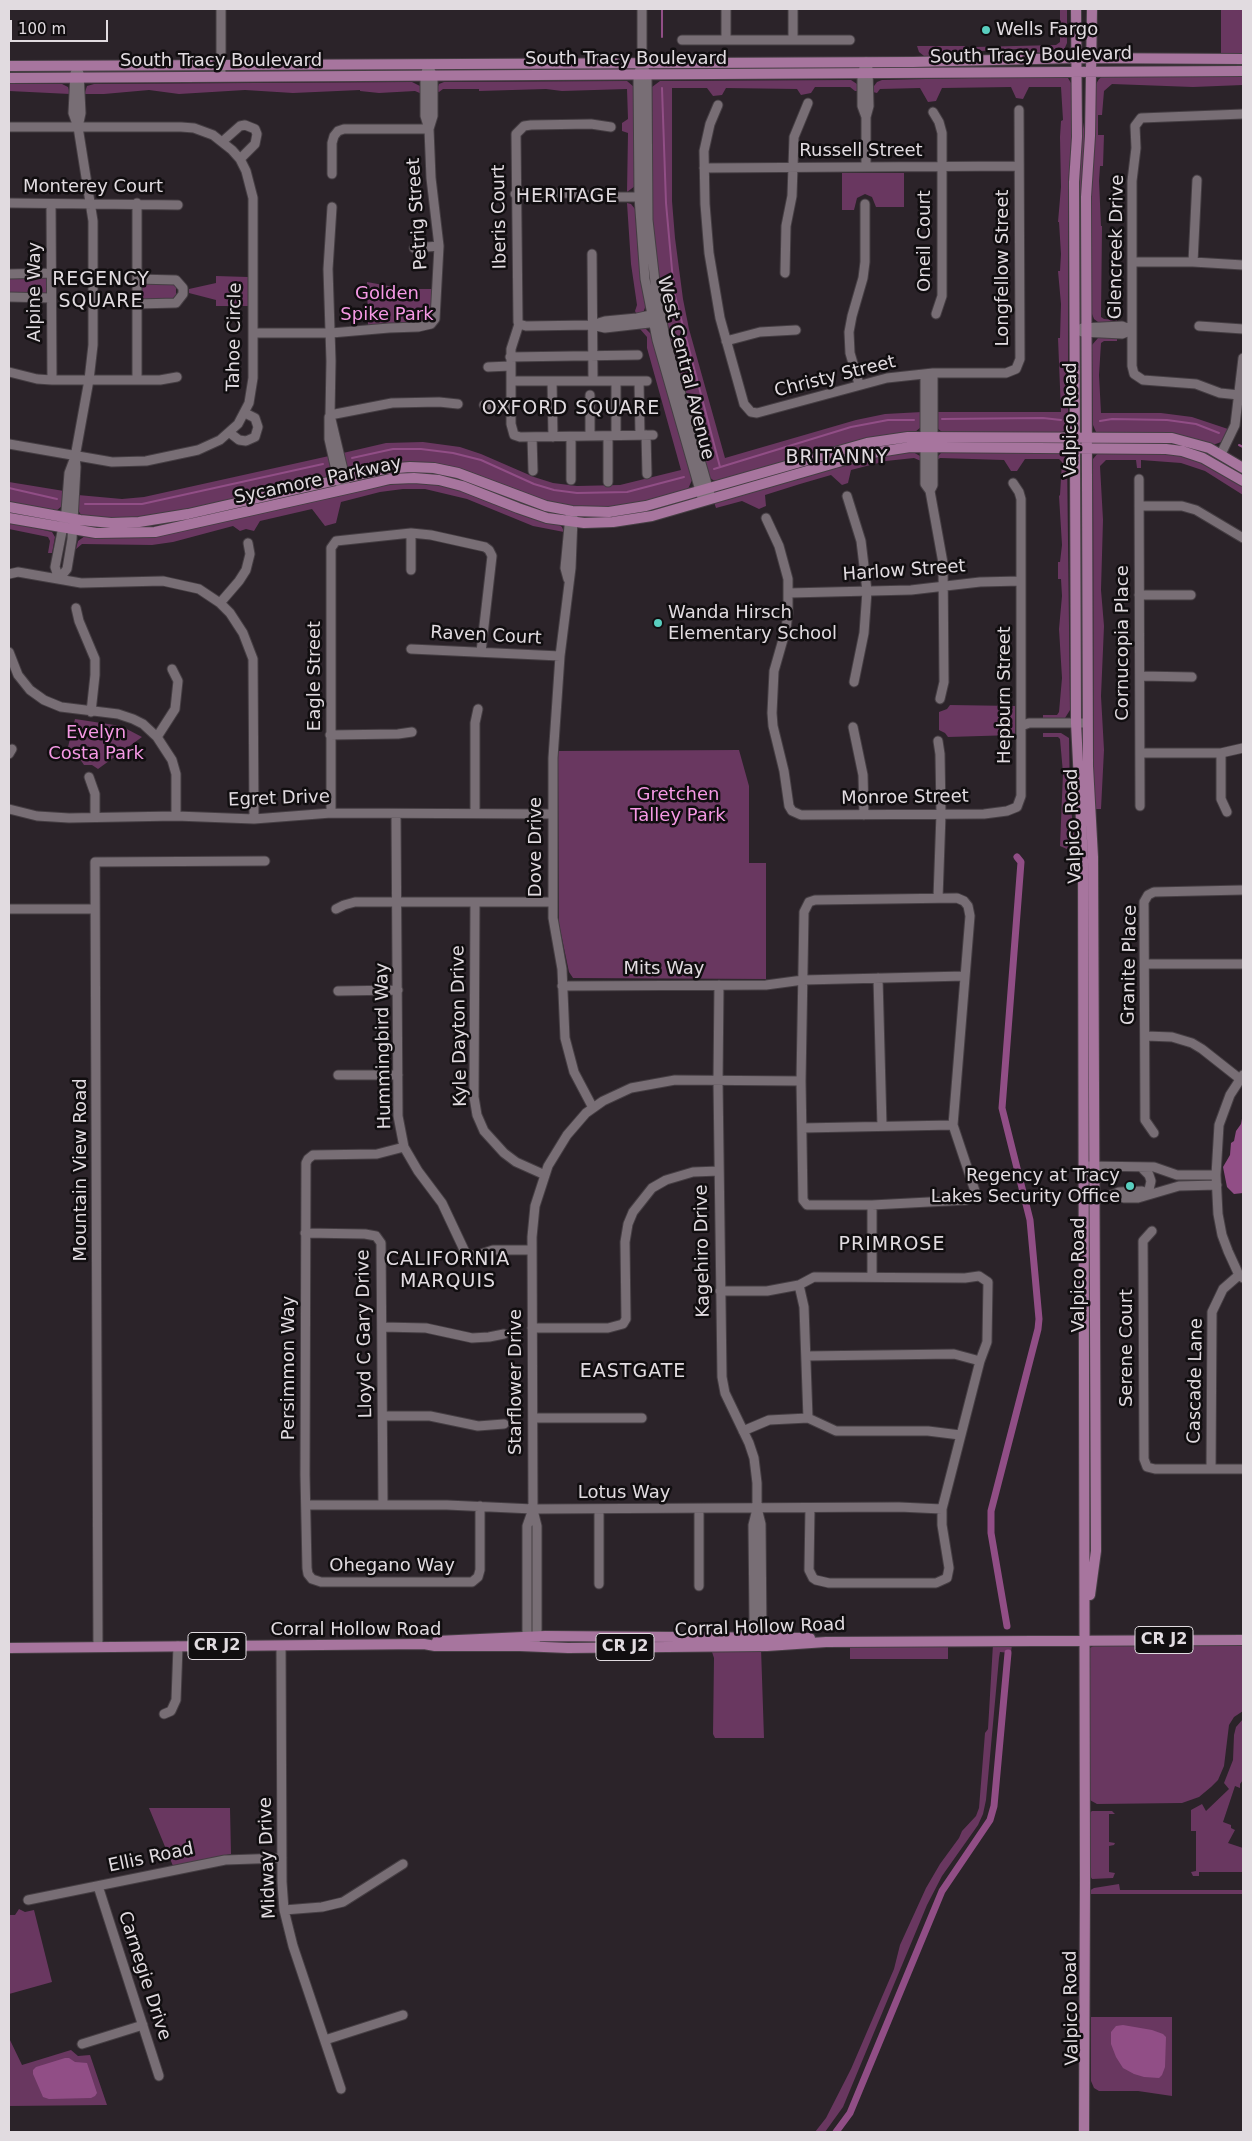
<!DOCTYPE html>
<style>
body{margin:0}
#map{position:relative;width:1252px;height:2141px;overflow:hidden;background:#2b2329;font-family:"DejaVu Sans",sans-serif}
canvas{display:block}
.frame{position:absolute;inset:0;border:10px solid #e1dbe0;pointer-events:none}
.scale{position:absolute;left:10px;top:20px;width:98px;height:22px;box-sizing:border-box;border:2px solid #e1dbe0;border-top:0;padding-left:6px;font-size:15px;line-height:18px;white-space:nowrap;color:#e1dbe0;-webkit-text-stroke:4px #110e10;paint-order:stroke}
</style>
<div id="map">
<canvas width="1252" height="2141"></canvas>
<div class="frame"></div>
<div class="scale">100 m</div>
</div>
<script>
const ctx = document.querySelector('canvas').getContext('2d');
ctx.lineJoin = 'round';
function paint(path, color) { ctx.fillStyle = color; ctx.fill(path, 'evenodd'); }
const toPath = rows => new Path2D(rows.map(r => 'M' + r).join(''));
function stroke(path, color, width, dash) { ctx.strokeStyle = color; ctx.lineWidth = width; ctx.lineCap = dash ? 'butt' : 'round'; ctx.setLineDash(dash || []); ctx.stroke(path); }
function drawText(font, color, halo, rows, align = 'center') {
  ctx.font = font + ' "DejaVu Sans",sans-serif'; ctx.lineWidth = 5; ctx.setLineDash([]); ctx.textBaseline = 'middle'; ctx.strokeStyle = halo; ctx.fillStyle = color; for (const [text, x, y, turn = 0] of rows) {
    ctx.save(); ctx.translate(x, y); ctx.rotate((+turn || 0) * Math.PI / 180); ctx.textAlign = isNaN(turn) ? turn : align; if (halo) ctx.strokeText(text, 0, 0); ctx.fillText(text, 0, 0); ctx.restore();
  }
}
paint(toPath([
 [1060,9,1067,9,1067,43,1063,52,1041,53,1016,49,981,51,975,47,1056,45,1060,42],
 [1221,9,1243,9,1243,53,1221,53],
 [917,46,965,46,966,49,962,55,924,56,919,52],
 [1103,76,1243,76,1243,85,1193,87,1112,84,1104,91,1102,115,1098,115,1098,135,1104,135,1103,166,1100,166,1099,181,1101,226,1102,226,1101,317,1104,319,1117,320,1117,323,1098,322,1094,319,1092,314,1092,179,1096,84,1099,79],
 [1012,77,1061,77,1068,78,1071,83,1071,146,1068,187,1068,427,1061,433,942,432,937,428,936,412,1061,412,1058,338,1060,338,1061,304,1058,271,1060,271,1061,254,1059,222,1058,222,1061,187,1060,137,1061,121,1063,120,1061,87,1029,87,1023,99,1016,98,1011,87,942,88,936,101,928,102,920,88,880,89,877,93,873,92,874,86,877,82,882,80],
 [851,80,857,84,859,91,855,91,850,87,815,87,811,93,801,95,797,89,726,88,722,95,713,96,707,88,672,88,672,201,675,238,683,299,689,329,725,458,856,420,885,414,922,412,921,427,915,432,864,439,719,481,713,480,709,477,677,366,659,285,653,222,652,87,660,81],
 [627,81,634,87,635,186,627,192,628,133,622,131,622,123,628,119,627,89,562,91,546,89,479,91,479,89,443,89,439,92,436,91,439,84,444,82],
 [412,82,420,86,422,94,415,91,379,93,360,91,360,90,293,93,245,90,179,94,149,90,104,94,85,94,85,92,87,86,94,84],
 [9,84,62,84,68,87,70,94,9,91],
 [1081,115,1082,115,1085,136,1082,180,1083,282,1078,262,1077,181],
 [842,173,904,173,904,207,876,207,872,197,865,194,857,198,854,210,842,210],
 [627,203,631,204,635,209,638,252,646,305,643,313,637,315,635,311,637,305,631,264],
 [40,276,46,278,46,293,11,294,9,292,9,279,11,277],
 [216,276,248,277,248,306,216,306,216,300,189,293,189,289,216,283],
 [367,282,405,289,433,289,430,317,422,322,368,325],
 [146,283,171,283,176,287,176,295,172,300,146,300,142,298,142,284],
 [640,329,646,329,652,335,692,480,688,489,641,502,617,507,574,507,549,502,462,469,354,472,347,467,343,453,386,443,423,442,460,447,481,454,534,477,553,483,577,486,620,485,681,470,647,348,647,337],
 [1117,337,1117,341,1104,341,1101,343,1099,375,1101,413,1161,413,1192,417,1228,429,1221,442,1213,445,1173,434,1096,432,1093,425,1092,345,1098,338],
 [913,452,920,456,921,461,914,458,886,461,851,470,848,483,842,485,831,475,800,484,765,495,766,506,759,509,742,501,716,508,714,502,875,457],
 [942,452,1063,453,1067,456,1070,710,1065,718,1043,718,1043,715,1057,715,1059,712,1062,678,1059,629,1062,596,1061,579,1058,579,1058,562,1060,562,1062,545,1059,496,1060,495,1062,462,1059,459,1025,459,1017,471,1011,471,1004,460,940,458,937,460,936,458],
 [1098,453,1165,453,1192,458,1215,469,1243,486,1243,495,1205,471,1181,463,1141,460,1141,468,1137,468,1136,460,1106,460,1100,466,1103,520,1101,590,1104,626,1101,696,1104,750,1101,809,1094,809,1093,459],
 [329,456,332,471,328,478,179,512,121,519,85,517,81,515,78,510,78,495,122,499,144,497],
 [9,482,64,491,62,506,56,511,9,503],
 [412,482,448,486,558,524,562,527,564,532,533,526,467,499,425,489,403,489,380,492,341,502,336,523,325,526,312,509,260,521,254,531,246,529,240,531,233,526,173,542,152,545,82,544,76,549,78,541,85,536,137,538,167,534,377,486],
 [1080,504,1083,526,1083,701,1080,701],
 [9,522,52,532,55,537,52,553,48,553,50,541,48,537,9,529],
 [950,705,1015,706,1015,735,948,737,945,733,939,730,939,712,947,709],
 [75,719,121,726,142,737,98,769,92,765,84,765,76,753,67,751],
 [1043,733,1061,733,1069,738,1070,799,1076,853,1060,846,1063,773,1060,739,1058,737,1043,737],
 [739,750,749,786,749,863,766,863,766,979,573,978,569,972,559,924,558,751],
 [1243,1643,1243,1711,1234,1717,1229,1725,1224,1766,1218,1780,1211,1787,1199,1797,1182,1803,1097,1804,1088,1799,1088,1651,1090,1648,1095,1645],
 [993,1644,1012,1644,1011,1653,1000,1652,999,1658,986,1800,983,1814,978,1825,942,1876,927,1905,843,2107,825,2132,815,2132,826,2118,851,2069,894,1969,900,1945,926,1888,940,1864,959,1838,962,1831,976,1816,979,1808,985,1733,988,1729],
 [948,1645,948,1659,850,1659,850,1646],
 [761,1648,764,1738,715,1738,713,1734,714,1658,711,1649],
 [1243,1719,1243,1780,1240,1784,1240,1788,1235,1786,1223,1822,1231,1825,1231,1828,1235,1830,1228,1843,1243,1848,1243,1872,1199,1872,1199,1876,1193,1876,1191,1872,1196,1871,1196,1831,1191,1831,1191,1810,1202,1804,1206,1811,1229,1789,1224,1783,1233,1760,1234,1735,1236,1727],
 [149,1808,230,1808,231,1854,173,1866],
 [1092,1811,1112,1811,1115,1814,1109,1814,1109,1842,1115,1843,1114,1845,1109,1846,1109,1872,1115,1873,1113,1878,1092,1879,1089,1874,1088,1814],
 [1119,1884,1120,1890,1243,1890,1243,1894,1089,1894,1089,1891,1094,1888],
 [19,1909,25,1912,34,1910,52,1982,9,1994,9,1915,15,1915],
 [1091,2017,1172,2017,1172,2096,1138,2091,1099,2091,1094,2088,1091,2081],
 [9,2038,22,2065,71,2050,78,2056,90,2055,107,2105,9,2106]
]), '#693760');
paint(toPath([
 [1243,1113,1243,1193,1234,1194,1227,1187,1223,1167,1230,1155,1231,1143,1234,1141,1236,1131,1241,1124],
 [1123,2025,1152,2030,1163,2034,1166,2037,1165,2067,1162,2075,1159,2078,1144,2077,1134,2074,1123,2068,1116,2057,1111,2044,1111,2032,1116,2026],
 [65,2058,69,2058,75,2062,87,2063,97,2093,95,2096,91,2098,49,2099,43,2097,33,2074,33,2070,36,2067]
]), '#914e86');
stroke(toPath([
 [662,9,662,37],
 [662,88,666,203,674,292,720,467],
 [942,419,1043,418,1061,420],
 [1100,421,1112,419,1167,420,1196,424,1219,433],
 [1239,445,1243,447],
 [352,458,393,449,421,449,453,453,481,460,534,484,554,490,577,493,627,492,684,477],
 [714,469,851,427,888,420,914,420],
 [9,488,57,499],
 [85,504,142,504,323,464]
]), '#914e86', 2);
stroke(toPath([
 [1007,1626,991,1533,991,1511,1038,1329,1039,1319,1030,1220,1002,1108,1021,862,1017,857],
 [836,2132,850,2113,942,1891,990,1820,994,1806,1008,1653]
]), '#914e86', 7);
const minor = toPath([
 [221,9,221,72],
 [642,9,642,63,638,75,639,197,645,279,657,340,703,501],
 [726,9,726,40],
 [682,40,850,40],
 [793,40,793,9],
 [866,62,862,74,862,106,866,117,866,167],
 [644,69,647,75,648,220,656,291,666,342,711,498],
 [718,105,710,124,704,151,705,204,709,253,720,318,744,404,751,412,757,413,887,378,933,373,1006,373,1016,369,1020,359,1019,110],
 [933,112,939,122,942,133,942,296,936,314],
 [866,117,869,106,868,68],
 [9,127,181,127,194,128,213,135,232,150,240,159,246,171,253,198,253,378,249,403,238,424,220,440,198,450,146,461,112,462,9,444],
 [78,127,81,113,79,73],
 [611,127,591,124,531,125,524,126,516,134,518,322,519,324,526,326,592,325,605,328,658,322],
 [429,129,433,116,433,76,430,70],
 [223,141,240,126,245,125,255,129,257,134,255,144,240,159],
 [704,168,1019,166],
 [332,174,332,143,334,136,338,131,344,129,429,129],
 [515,194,567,193,606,197,639,197],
 [9,203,178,205],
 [137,203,137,380],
 [51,204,52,380],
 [332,207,328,269,331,361,330,415,345,478,345,485],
 [414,248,439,246],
 [592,254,593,380],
 [1133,262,1193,262,1243,265],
 [1193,262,1197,180],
 [785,273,786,226,792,196,794,137,808,103],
 [9,274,51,273],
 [137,279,176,280,183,288,183,294,176,303,137,304],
 [9,297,51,298],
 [519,324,511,349,511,424,514,435,520,437,653,435],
 [592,325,605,321,637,318,655,314],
 [1199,326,1243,329],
 [1082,328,1122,326,1132,330],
 [1082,332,1122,334,1132,330],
 [253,333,331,333,389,328,418,327,431,324,435,319,439,246,431,178,429,129,425,116,425,76,427,69],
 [726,341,760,332,796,330],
 [510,357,638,355],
 [488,367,510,366],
 [9,372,37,379,52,380,160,380,177,377],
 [925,374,925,484,930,491,943,563,944,682,940,699],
 [511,381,647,381],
 [552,381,553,437],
 [639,381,640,435],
 [616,382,616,435],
 [859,384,850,353,849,332,852,316,863,278,865,262,865,204],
 [590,395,590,436],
 [1239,395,1220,393,1196,384,1143,380,1134,374,1132,366,1132,181,1136,148,1135,126,1141,118,1243,114],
 [484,405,511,405],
 [330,415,392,403,439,402,458,404],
 [329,417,329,439,338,479,341,485],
 [230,433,239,440,246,441,255,437,258,427,255,418,245,413],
 [646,435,647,474],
 [608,436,608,482],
 [532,437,533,471],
 [571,437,571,480],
 [1221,454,1235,425,1243,358],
 [1139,479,1140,806],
 [930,491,933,485,933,373],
 [847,496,861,541,867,591,864,633,854,682],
 [1139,506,1182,506,1196,510,1243,538],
 [573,517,571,568,560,656,553,758,553,918,562,969,565,1038,574,1072,593,1108],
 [766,518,779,546,788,579,788,613,786,629,774,671,772,713,773,726,784,771,789,806,792,811,801,815,984,814,1007,811,1017,807,1021,796,1021,499,1019,492,1013,483],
 [411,570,411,533],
 [9,574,18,572,81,583,163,581,199,589,220,603,230,613,243,633,253,659,254,819],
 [59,579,55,567,66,511,69,473,75,457,89,380,93,345,93,221,78,127,73,113,75,73],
 [59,579,67,569,72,539,76,467,75,457],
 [568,579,565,568,570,516],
 [789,593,911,590,980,582,1021,581],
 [1139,595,1191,595],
 [220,603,239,581,246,570,250,554,248,543],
 [76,608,79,621,95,659,95,675,91,712],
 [411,649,560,656],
 [9,652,18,675,30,690,44,700,61,707,118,714,133,719,143,724,157,737,172,760,176,774,176,816],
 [1140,676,1192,677],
 [1021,726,1029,723,1083,723],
 [853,727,863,775,864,815],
 [330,735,398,734,412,732],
 [157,737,175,709,178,681,172,669],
 [938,741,940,754,941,814,938,898],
 [1140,753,1221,753,1243,748],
 [1221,753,1221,799,1227,812],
 [9,754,12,749],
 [89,777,95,794,95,817],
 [9,809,37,816,69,818,176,816,254,819,331,813,552,814],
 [331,813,331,548,336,541,411,533,431,535,485,547,489,550,492,556,481,652],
 [475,813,475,723,478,709],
 [396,814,398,1116,404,1147,418,1171,442,1203,466,1254,475,1256,493,1250,532,1250],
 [475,902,474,1097,477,1115,484,1131,504,1153,516,1162,545,1175],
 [9,909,95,909],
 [336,909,344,905,355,902,553,902],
 [1145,964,1243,964],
 [878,978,882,1126],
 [719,985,718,1081,722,1377,725,1393,749,1443,754,1458,757,1483,757,1509,753,1525,754,1620,750,1631,739,1637],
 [562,986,766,985,803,980,965,976],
 [338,991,398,990],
 [1146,1036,1172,1037,1192,1043,1202,1049,1240,1079],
 [338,1075,398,1075],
 [1243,1075,1230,1095,1219,1125,1216,1175,1218,1214,1222,1235,1228,1251,1239,1275,1243,1278],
 [802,1128,953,1125,975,1191,972,1196,967,1200,872,1205],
 [1154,1133,1145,1120,1144,902,1148,895,1154,892,1243,890],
 [404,1147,377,1154,313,1155,308,1159,306,1163,305,1475,307,1568,308,1574,312,1579,321,1582,472,1582,478,1577,480,1570,480,1506],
 [1088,1166,1154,1167,1177,1175,1216,1175],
 [1114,1194,1119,1192,1142,1191,1148,1194,1151,1181,1149,1175,1141,1167],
 [1088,1201,1114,1194,1124,1198,1138,1198,1179,1186,1217,1185],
 [1152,1231,1143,1241,1144,1459,1147,1467,1155,1469,1243,1469],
 [305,1233,365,1234,376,1236,381,1243,383,1505],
 [872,1277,872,1205,807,1205,803,1200,801,1081,804,912,809,902,815,900,957,898,964,901,968,906,970,916,953,1125],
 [720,1291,767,1291,799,1285,814,1277,965,1278,979,1276,988,1282,987,1342,980,1361,942,1509,942,1525,949,1568,947,1578,936,1583,829,1583,816,1580,813,1578,809,1570,810,1508],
 [382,1327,426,1328,472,1338,489,1337,504,1334],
 [532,1328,608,1328,623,1324,626,1319,625,1242,628,1224,633,1212,652,1188,666,1180,693,1172,719,1171],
 [806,1356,954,1354,980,1361],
 [383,1416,430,1416,478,1426,504,1424],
 [533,1418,642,1418],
 [808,1418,836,1431,928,1431,960,1435],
 [743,1431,769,1420,808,1418,804,1307,799,1285],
 [1211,1468,1212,1312,1223,1289,1239,1275],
 [306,1505,447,1505,533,1509,899,1507,942,1509],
 [599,1509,599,1584],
 [533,1510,537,1526,537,1637,535,1641],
 [699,1586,699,1509],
 [529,1641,527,1637,527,1526,533,1509,532,1237,535,1206,548,1166,567,1135,586,1113,603,1101,631,1088,675,1080,801,1081],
 [757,1641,762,1636,761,1524,758,1512],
 [281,1646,282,1882,284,1910,293,1946,341,2089],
 [98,1647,95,862,265,861],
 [164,1714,171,1711,176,1700,178,1646],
 [98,1886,159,2076],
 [28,1900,225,1860,282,1858],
 [284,1910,322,1907,343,1902,403,1864],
 [325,2040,403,2015],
 [82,2044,143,2025]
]);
const major = toPath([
 [1076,9,1077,137,1074,182,1076,723,1083,860,1085,1883,1084,2132],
 [9,66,913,62,1076,58,1243,59],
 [9,78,1243,71],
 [9,507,80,520,111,523,139,522,188,514,385,469,410,467,434,468,458,473,546,506,572,511,609,512,646,506,867,443,908,437,1172,438,1209,448,1243,468],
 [9,518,96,533,155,532,364,485,390,479,414,478,439,480,462,486,518,508,547,518,584,523,613,522,652,516,866,454,910,447,1166,449,1182,451,1203,458,1243,481],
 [1090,1595,1096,1551,1093,857,1088,766,1086,197,1090,136,1092,9],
 [437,1641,545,1636,810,1638],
 [9,1648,424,1644,435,1646,520,1646,568,1648,767,1646,826,1642,1243,1640]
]);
stroke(minor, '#453e43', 11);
stroke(major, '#453e43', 12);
stroke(minor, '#786e75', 9);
stroke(major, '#a7759e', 10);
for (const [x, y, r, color] of [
 [986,30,5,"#59cebf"],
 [658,623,5,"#59cebf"],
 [1130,1186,5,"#59cebf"]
]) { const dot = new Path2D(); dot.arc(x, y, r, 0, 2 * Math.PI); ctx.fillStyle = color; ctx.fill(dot); stroke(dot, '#110e10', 2); }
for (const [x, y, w] of [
 [1164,1640,58],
 [217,1646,58],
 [625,1647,58]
]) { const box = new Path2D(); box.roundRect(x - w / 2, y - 13.5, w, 27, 4); ctx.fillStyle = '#110e10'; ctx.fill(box); stroke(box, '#e1dbe0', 1); }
drawText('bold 16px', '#e1dbe0', null, [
 ["CR J2",1164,1640],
 ["CR J2",217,1646],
 ["CR J2",625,1647]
]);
drawText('18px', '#e1dbe0', '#110e10', [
 ["Wells Fargo",996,30],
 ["Wanda Hirsch",668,613],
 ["Elementary School",668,634],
 ["Regency at Tracy",1120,1176,"right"],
 ["Lakes Security Office",1120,1197,"right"]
], 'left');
drawText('18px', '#e1dbe0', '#110e10', [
 ["South Tracy Boulevard",1031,56,-1],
 ["South Tracy Boulevard",626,59],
 ["South Tracy Boulevard",221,61],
 ["Russell Street",861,151],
 ["Monterey Court",93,187],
 ["Petrig Street",418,214,-94],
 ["Iberis Court",500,217,-91],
 ["Oneil Court",925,241,-90],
 ["Glencreek Drive",1117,247,-89],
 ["Longfellow Street",1003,268,-90],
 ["Alpine Way",35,292,-90],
 ["Tahoe Circle",235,337,-89],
 ["West Central Avenue",685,368,76],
 ["Christy Street",835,377,-14],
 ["Valpico Road",1071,420,-90],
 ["Sycamore Parkway",318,481,-12],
 ["Harlow Street",904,571,-4],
 ["Raven Court",486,636,3],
 ["Cornucopia Place",1123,643,-90],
 ["Eagle Street",315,676,-90],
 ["Hepburn Street",1005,695,-90],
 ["Monroe Street",905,798,-1],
 ["Egret Drive",279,799,-2],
 ["Valpico Road",1074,826,-92],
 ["Dove Drive",536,847,-90],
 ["Granite Place",1130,965,-89],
 ["Mits Way",664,969],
 ["Kyle Dayton Drive",460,1026,-91],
 ["Hummingbird Way",384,1046,-91],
 ["Mountain View Road",81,1170,-90],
 ["Kagehiro Drive",703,1251,-91],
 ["Valpico Road",1079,1275,-90],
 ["Lloyd C Gary Drive",365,1334,-91],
 ["Serene Court",1127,1348,-90],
 ["Persimmon Way",289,1368,-90],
 ["Cascade Lane",1196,1381,-89],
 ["Starflower Drive",516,1382,-90],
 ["Lotus Way",624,1493],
 ["Ohegano Way",392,1566],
 ["Corral Hollow Road",760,1628,-2],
 ["Corral Hollow Road",356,1630],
 ["Ellis Road",151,1858,-12],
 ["Midway Drive",268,1858,-92],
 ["Carnegie Drive",144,1976,72],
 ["Valpico Road",1072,2008,-91]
]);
drawText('18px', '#f699e5', '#110e10', [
 ["Golden",387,294],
 ["Spike Park",387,315],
 ["Evelyn",96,733],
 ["Costa Park",96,754],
 ["Gretchen",678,795],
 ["Talley Park",678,816]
]);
ctx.letterSpacing = '1px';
drawText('19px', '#e1dbe0', '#110e10', [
 ["HERITAGE",567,197],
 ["REGENCY",101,280],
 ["SQUARE",101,302],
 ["OXFORD SQUARE",571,409],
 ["BRITANNY",837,458],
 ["PRIMROSE",892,1245],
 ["CALIFORNIA",448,1260],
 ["MARQUIS",448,1282],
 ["EASTGATE",633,1372]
]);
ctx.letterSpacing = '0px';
</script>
